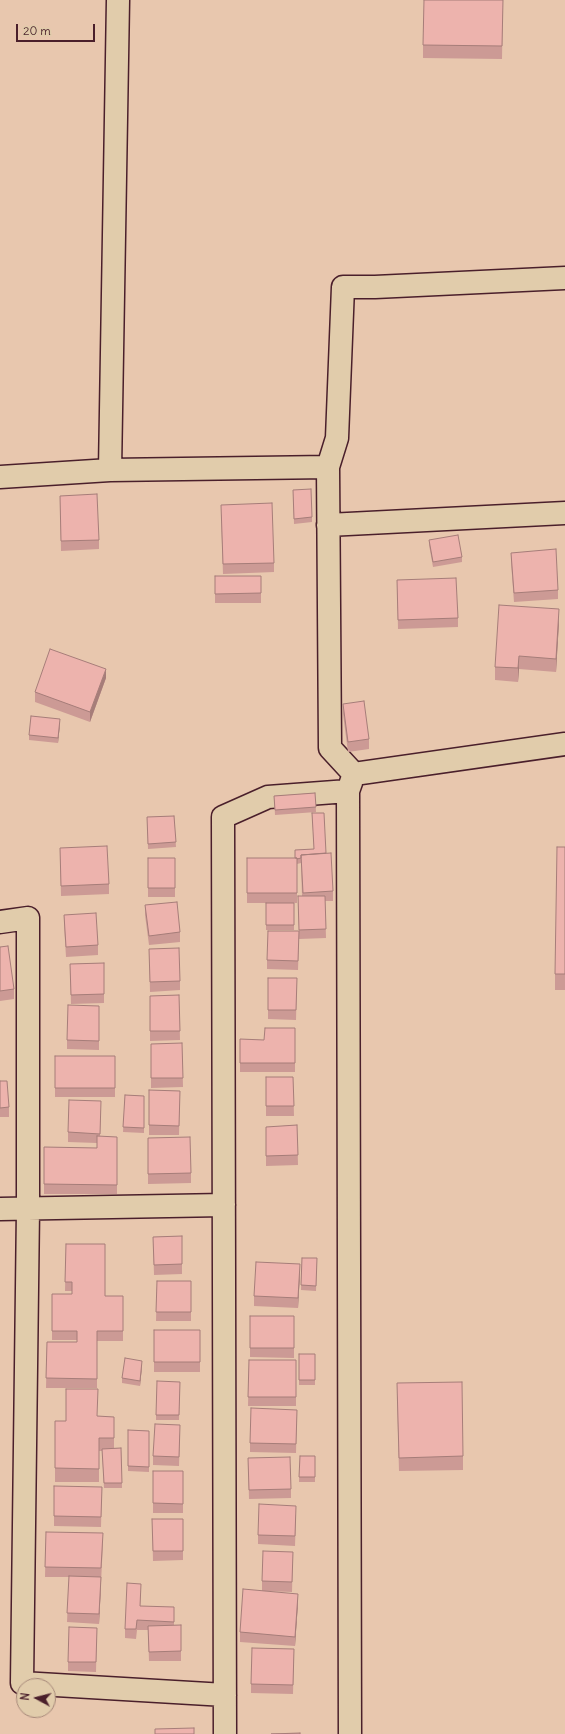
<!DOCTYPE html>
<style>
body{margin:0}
#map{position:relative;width:565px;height:1734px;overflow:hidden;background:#e8c7ae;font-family:Delius,sans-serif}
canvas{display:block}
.north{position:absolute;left:16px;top:1678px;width:40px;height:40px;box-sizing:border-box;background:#e1ccab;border:1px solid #a58778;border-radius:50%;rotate:277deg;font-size:11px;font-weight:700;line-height:16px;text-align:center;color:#4a1f2b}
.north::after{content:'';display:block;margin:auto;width:14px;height:18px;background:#4a1f2b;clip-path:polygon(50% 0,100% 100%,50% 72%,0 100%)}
.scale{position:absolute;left:16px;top:24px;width:79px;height:18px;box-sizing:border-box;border:2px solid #4a1f2b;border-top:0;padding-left:5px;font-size:12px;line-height:14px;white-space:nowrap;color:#4a1f2b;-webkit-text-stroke:3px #e1ccab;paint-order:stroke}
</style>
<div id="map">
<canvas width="565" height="1734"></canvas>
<div class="north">N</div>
<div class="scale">20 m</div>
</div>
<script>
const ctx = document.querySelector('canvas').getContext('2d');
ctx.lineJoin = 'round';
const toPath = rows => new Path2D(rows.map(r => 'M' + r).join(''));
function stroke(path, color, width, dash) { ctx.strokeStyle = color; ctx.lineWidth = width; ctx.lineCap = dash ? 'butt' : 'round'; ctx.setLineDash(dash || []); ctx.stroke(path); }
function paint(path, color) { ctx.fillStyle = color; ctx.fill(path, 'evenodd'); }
const minor = toPath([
 [328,467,337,438,343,287,375,287,565,278],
 [110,470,118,0],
 [0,477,110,470,328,467,330,748,354,774],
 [328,525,565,513],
 [354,774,565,744],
 [0,922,28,918,28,1209,22,1683,225,1695],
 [0,1209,224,1205],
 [225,1734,223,817,268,797,348,791],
 [350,1734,348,791,354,774]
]);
stroke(minor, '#4a1f2b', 25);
stroke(minor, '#e1ccab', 22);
paint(toPath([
 [503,0,502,59,423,58,423,45],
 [293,490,312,517,312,522,294,524],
 [60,496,99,540,99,549,61,551],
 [221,514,274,563,274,572,223,574],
 [429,540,462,557,462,562,433,567,429,545],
 [511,553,558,590,558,599,514,602,511,562],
 [215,576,261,576,261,603,215,603],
 [397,580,458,618,458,627,398,629],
 [559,622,556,672,519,669,518,682,495,680,495,667],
 [106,678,90,722,35,702,35,692],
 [343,704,369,739,369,749,348,752,343,714],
 [60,724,58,743,29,740,29,735],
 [315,793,316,812,275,815,274,796],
 [312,813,326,853,333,891,333,901,325,901,326,938,299,939,298,970,267,969,267,960,299,931,298,896,302,896,301,863,297,864,297,903,294,903,294,930,266,930,266,903,247,903,247,858,295,858,295,850,314,849],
 [174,816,176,847,148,849,147,817],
 [565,847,565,990,555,990,555,974],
 [60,848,109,884,109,894,61,896],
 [148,858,175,858,175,897,148,897],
 [145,905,180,932,180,942,149,945,145,915],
 [64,915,98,945,98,955,66,957,64,924],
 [0,947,14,989,14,999,0,1001],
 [149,949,180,981,180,990,150,992],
 [104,963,104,1003,71,1004,70,964],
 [268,978,297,978,296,1020,268,1019],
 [179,995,180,1040,150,1041,150,996],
 [99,1006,99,1050,67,1049,67,1040],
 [295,1028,295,1072,240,1072,240,1039,264,1040],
 [182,1043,183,1087,151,1088,151,1044],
 [55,1056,115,1056,115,1097,55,1097],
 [266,1077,293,1077,294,1116,266,1116],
 [0,1081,9,1107,9,1117,0,1117],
 [149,1090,180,1091,179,1135,149,1135],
 [125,1095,144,1096,144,1133,123,1132],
 [101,1110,100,1137,117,1137,117,1194,44,1194,44,1147,97,1148,97,1143,68,1142,68,1132],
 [297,1125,298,1165,266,1166,266,1127],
 [148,1138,191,1173,191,1183,148,1184],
 [182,1236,182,1274,154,1275,153,1237],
 [66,1244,105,1296,123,1296,123,1341,97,1341,97,1388,46,1388,47,1342,77,1342,77,1340,52,1340,52,1294,72,1294,72,1291,65,1291],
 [302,1258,317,1258,316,1291,301,1290],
 [300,1273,298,1308,254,1306,254,1296],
 [157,1281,191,1281,191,1321,156,1321],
 [250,1316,294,1316,294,1358,250,1357],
 [154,1330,200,1330,200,1372,154,1372],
 [299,1354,315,1380,315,1385,299,1385],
 [249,1360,296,1360,296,1406,248,1406],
 [142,1366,140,1386,122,1383,122,1378],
 [180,1382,179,1420,156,1420,156,1415],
 [397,1396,463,1456,463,1470,399,1471],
 [297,1410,296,1453,250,1452,250,1443],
 [98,1416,114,1417,114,1448,121,1448,122,1488,104,1488,102,1451,99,1451,99,1482,55,1482,55,1421,66,1421],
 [128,1430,149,1431,149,1472,128,1471],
 [180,1434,179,1466,153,1465,153,1456],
 [300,1456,315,1456,315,1482,299,1482],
 [248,1458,291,1489,291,1498,249,1499],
 [153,1471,183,1471,183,1513,153,1513],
 [102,1487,101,1527,54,1526,54,1516],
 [296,1515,295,1546,258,1544,258,1535],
 [152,1519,183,1519,183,1560,153,1561],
 [46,1532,103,1542,99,1624,67,1622,69,1577,45,1577],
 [293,1552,292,1592,265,1591,298,1603,295,1646,240,1642,240,1632,262,1591,262,1581],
 [141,1593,140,1606,174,1617,174,1625,181,1625,181,1661,149,1661,148,1630,137,1630,136,1639,125,1638,125,1629],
 [97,1628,96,1672,68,1671,68,1662],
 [294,1649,293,1694,251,1693,251,1684]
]), '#cc9a95');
paint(toPath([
 [559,609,559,622,556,672,556,659],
 [519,656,519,669,518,682,518,668],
 [106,669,106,678,90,722,90,712],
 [60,719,60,724,58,743,58,738],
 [300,1264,300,1273,298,1308,298,1298],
 [142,1361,142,1366,140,1386,140,1381],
 [101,1577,101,1586,99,1624,99,1614],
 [298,1594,298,1603,295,1646,295,1637]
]), '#a67d79');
const building = toPath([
 [424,0,503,0,502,46,423,45,424,0],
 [311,489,312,517,294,519,293,490,311,489],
 [97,494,99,540,61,541,60,496,97,494],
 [272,503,274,563,223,564,221,505,272,503],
 [458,535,462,557,433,562,429,540,458,535],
 [556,549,558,590,514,593,511,553,556,549],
 [215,576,261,576,261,593,215,594,215,576],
 [456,578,458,618,398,620,397,580,456,578],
 [499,605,559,609,556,659,519,656,518,668,495,667,499,605],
 [50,649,106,669,90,712,35,692,50,649],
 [364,701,369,739,348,742,343,704,364,701],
 [31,716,60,719,58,738,29,735,31,716],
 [315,793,316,807,275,810,274,796,315,793],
 [312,813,324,813,326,853,301,855,301,858,297,859,297,858,295,858,295,850,314,849,312,813],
 [174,816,176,842,148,844,147,817,174,816],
 [107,846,109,884,61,886,60,848,107,846],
 [557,847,565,847,565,974,555,974,557,847],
 [331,853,333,891,303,893,301,855,331,853],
 [148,858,175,858,175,888,148,888,148,858],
 [247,858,297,858,297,893,247,893,247,858],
 [298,896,325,896,326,929,299,930,298,896],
 [177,902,180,932,149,936,145,905,177,902],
 [266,903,294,903,294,925,266,925,266,903],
 [96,913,98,945,66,947,64,915,96,913],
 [268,931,299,931,298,961,267,960,268,931],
 [8,946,14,989,0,991,0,947,8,946],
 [179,948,180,981,150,982,149,949,179,948],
 [104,963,104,994,71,995,70,964,104,963],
 [268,978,297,978,296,1010,268,1010,268,978],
 [179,995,180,1031,150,1031,150,996,179,995],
 [68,1005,99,1006,99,1041,67,1040,68,1005],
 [265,1028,295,1028,295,1063,240,1063,240,1039,264,1040,265,1028],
 [182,1043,183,1078,151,1078,151,1044,182,1043],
 [55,1056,115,1056,115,1088,55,1088,55,1056],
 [266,1077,293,1077,294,1106,266,1106,266,1077],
 [0,1081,7,1081,9,1107,0,1108,0,1081],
 [149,1090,180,1091,179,1126,149,1125,149,1090],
 [125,1095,144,1096,144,1128,123,1127,125,1095],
 [69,1100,101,1101,100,1134,68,1132,69,1100],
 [297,1125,298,1155,266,1156,266,1127,297,1125],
 [97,1136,117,1137,117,1185,44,1184,44,1147,97,1148,97,1136],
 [190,1137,191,1173,148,1174,148,1138,190,1137],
 [182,1236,182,1264,154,1265,153,1237,182,1236],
 [66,1244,105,1244,105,1296,123,1296,123,1331,97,1331,97,1379,46,1378,47,1342,77,1342,77,1331,52,1331,52,1294,72,1294,72,1282,65,1282,66,1244],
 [302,1258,317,1258,316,1286,301,1285,302,1258],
 [256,1262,300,1264,298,1298,254,1296,256,1262],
 [157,1281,191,1281,191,1312,156,1312,157,1281],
 [250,1316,294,1316,294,1348,250,1348,250,1316],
 [154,1330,200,1330,200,1362,154,1362,154,1330],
 [299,1354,315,1354,315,1380,299,1380,299,1354],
 [125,1358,142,1361,140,1381,122,1378,125,1358],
 [249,1360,296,1360,296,1397,248,1397,249,1360],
 [157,1381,180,1382,179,1415,156,1415,157,1381],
 [462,1382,463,1456,399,1458,397,1383,462,1382],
 [66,1389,98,1389,97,1416,114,1417,114,1438,99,1438,99,1469,55,1468,55,1421,66,1421,66,1389],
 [251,1408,297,1410,296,1444,250,1443,251,1408],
 [155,1424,180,1425,179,1457,153,1456,155,1424],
 [128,1430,149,1431,149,1467,128,1466,128,1430],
 [121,1448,122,1483,104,1483,102,1449,121,1448],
 [300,1456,315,1456,315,1477,299,1477,300,1456],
 [290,1457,291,1489,249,1490,248,1458,290,1457],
 [153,1471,183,1471,183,1504,153,1503,153,1471],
 [54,1486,102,1487,101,1517,54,1516,54,1486],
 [259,1504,296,1506,295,1536,258,1535,259,1504],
 [152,1519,183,1519,183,1551,153,1551,152,1519],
 [46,1532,103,1533,101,1568,45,1567,46,1532],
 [263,1551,293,1552,292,1582,262,1581,263,1551],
 [69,1576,101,1577,99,1614,67,1613,69,1576],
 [127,1583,141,1584,140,1606,174,1607,174,1622,137,1620,136,1629,125,1629,127,1583],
 [243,1589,298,1594,295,1637,240,1632,243,1589],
 [181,1625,181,1651,149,1652,148,1626,181,1625],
 [69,1627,97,1628,96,1662,68,1662,69,1627],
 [252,1648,294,1649,293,1685,251,1684,252,1648],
 [194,1728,194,1734,155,1734,155,1729,194,1728],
 [300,1733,300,1734,271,1734,300,1733]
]);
paint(building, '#edb3ad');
stroke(building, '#a67d79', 1);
</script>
